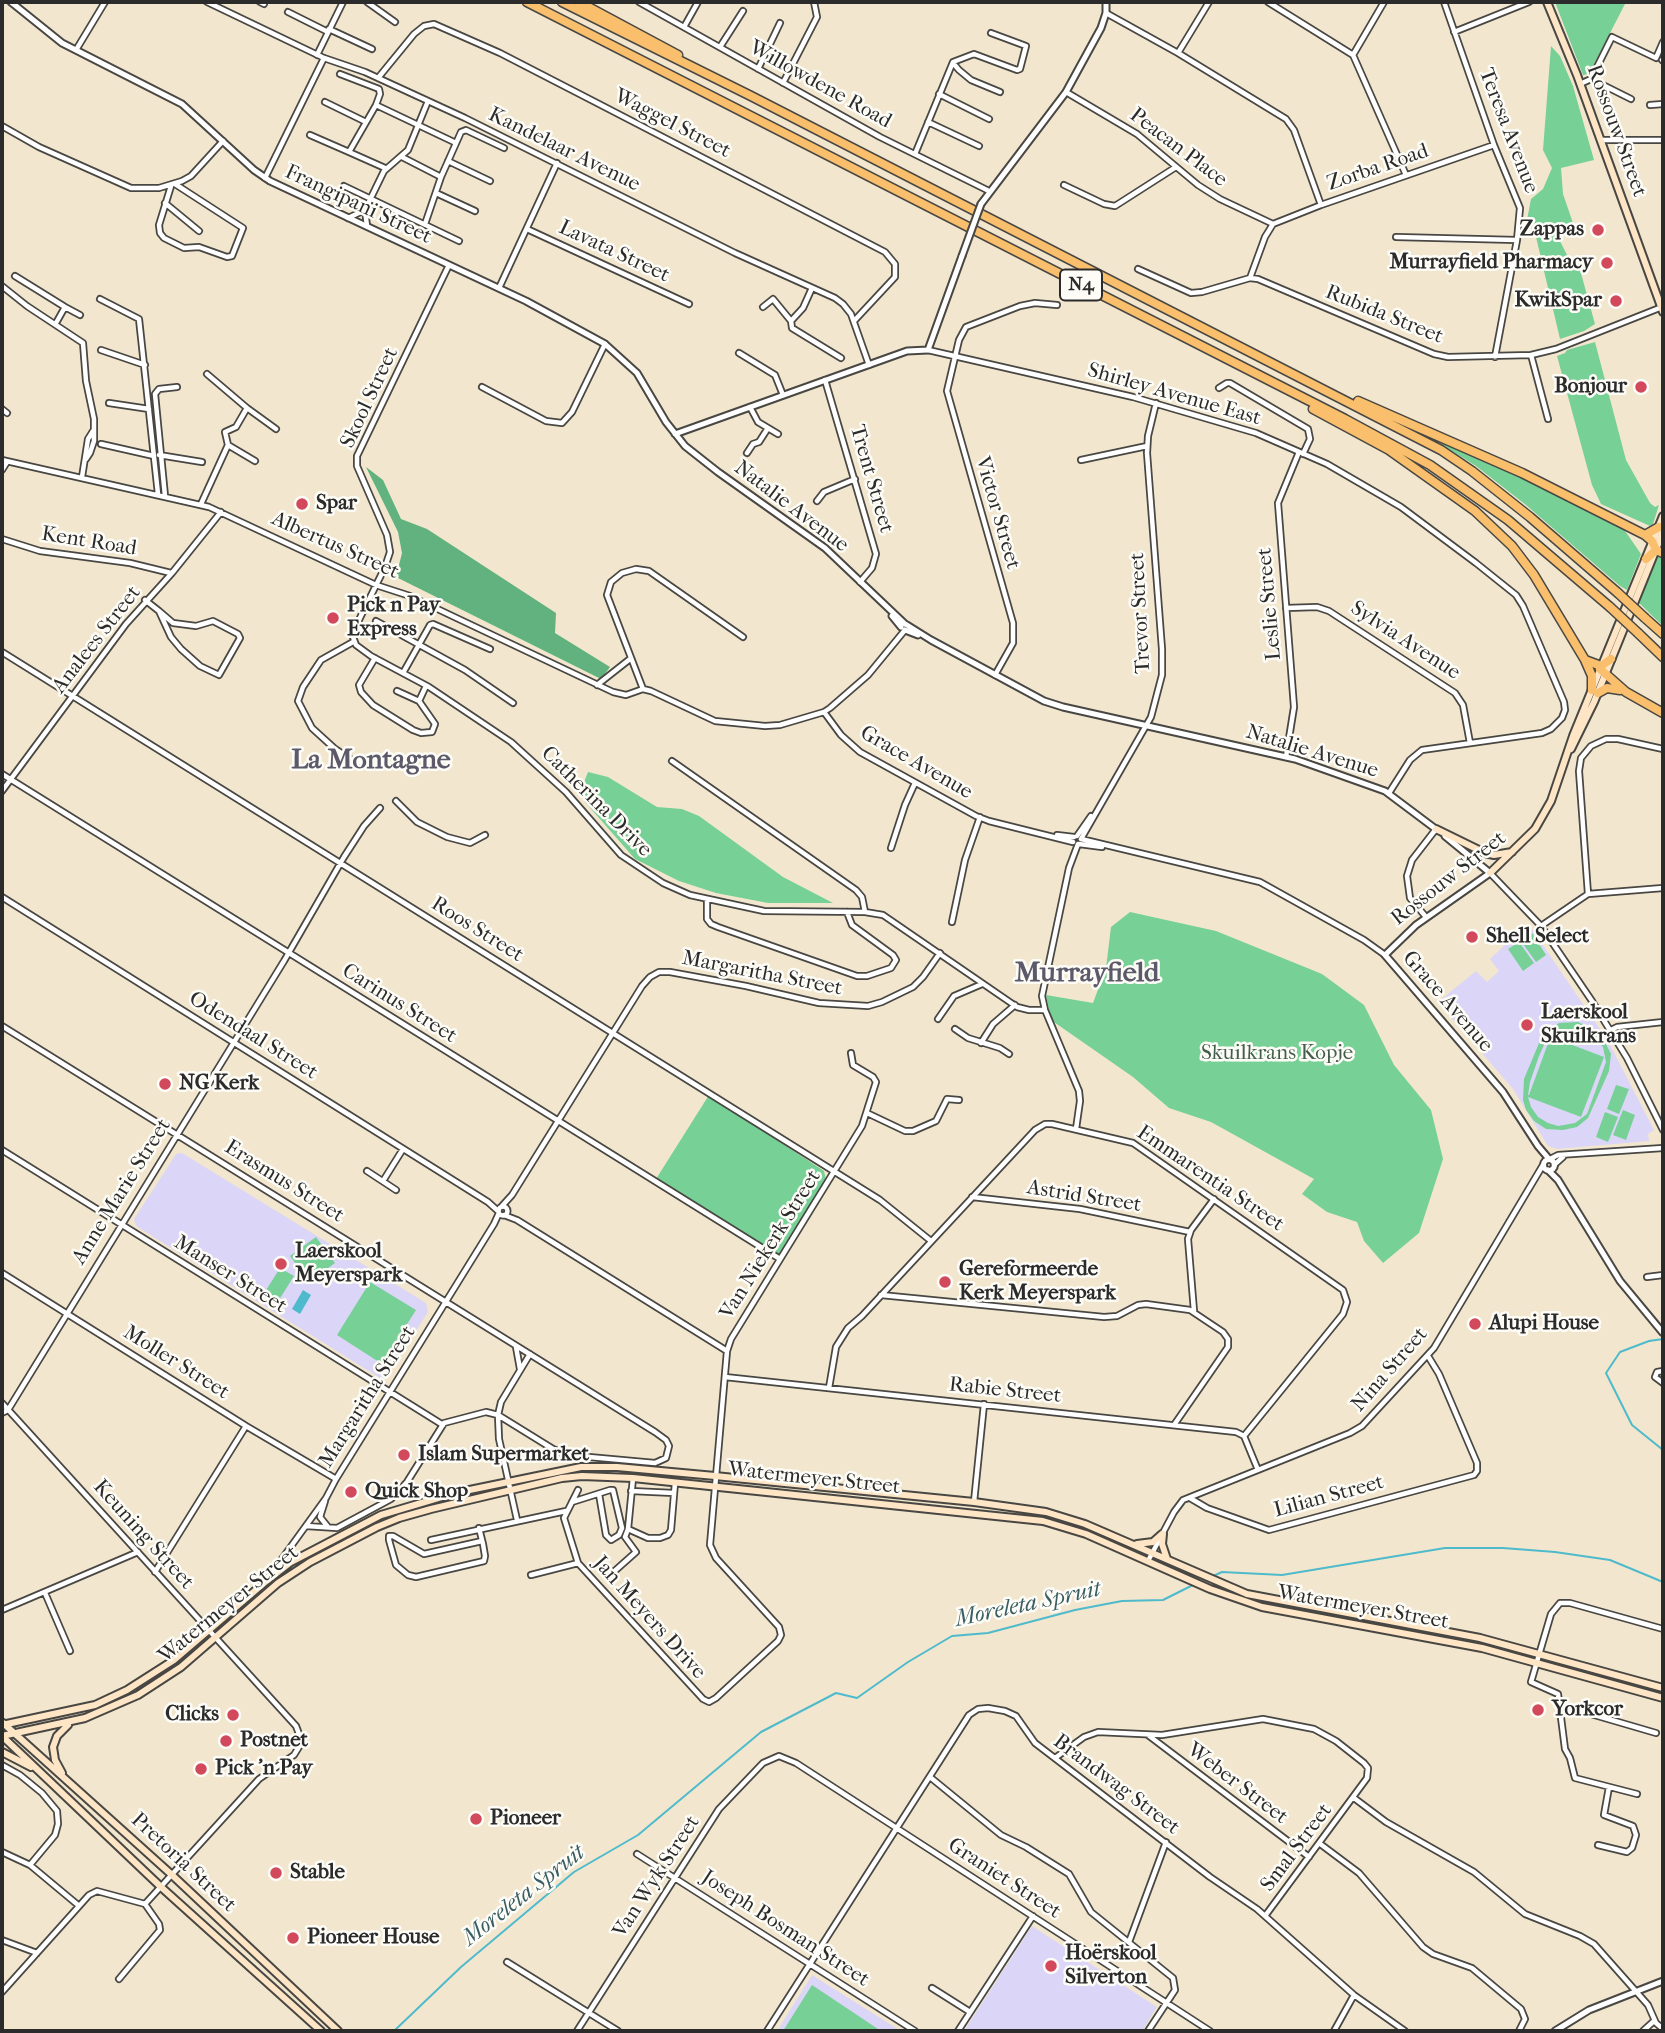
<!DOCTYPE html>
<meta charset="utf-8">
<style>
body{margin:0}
#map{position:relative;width:1665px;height:2033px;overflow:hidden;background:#f2e7ce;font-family:"IM FELL French Canon",serif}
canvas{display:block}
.frame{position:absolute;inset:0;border:4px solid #2b2b2b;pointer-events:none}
</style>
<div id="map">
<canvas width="1665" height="2033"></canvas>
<div class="frame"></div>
</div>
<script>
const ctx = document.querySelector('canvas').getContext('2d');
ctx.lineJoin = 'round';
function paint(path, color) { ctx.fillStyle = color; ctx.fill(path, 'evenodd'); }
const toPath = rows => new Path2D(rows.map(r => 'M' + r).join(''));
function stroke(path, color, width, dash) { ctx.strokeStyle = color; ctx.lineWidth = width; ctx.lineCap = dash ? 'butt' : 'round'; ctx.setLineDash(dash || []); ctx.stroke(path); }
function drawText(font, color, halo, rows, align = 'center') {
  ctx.font = font + ' "IM FELL French Canon",serif'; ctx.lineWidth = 5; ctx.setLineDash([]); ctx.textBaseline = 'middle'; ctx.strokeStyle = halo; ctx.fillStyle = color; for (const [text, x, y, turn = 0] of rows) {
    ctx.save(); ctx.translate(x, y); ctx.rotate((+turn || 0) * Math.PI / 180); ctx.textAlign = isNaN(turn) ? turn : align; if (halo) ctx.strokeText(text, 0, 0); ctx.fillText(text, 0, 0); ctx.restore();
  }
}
paint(toPath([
 [1523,928,1532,929,1608,1041,1654,1130,1648,1134,1649,1141,1557,1149,1548,1146,1513,1089,1438,1002,1476,971,1487,982,1499,971,1490,959],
 [182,1153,426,1303,428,1312,387,1376,380,1378,136,1226,134,1219,176,1154],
 [1032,1926,1157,2007,1142,2031,964,2031],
 [812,1975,901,2031,777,2031]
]), '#dbd6f7');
paint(toPath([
 [1555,2,1626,2,1589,74,1583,75],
 [1551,46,1560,56,1573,86,1594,160,1561,168,1563,194,1573,223,1555,231,1569,259,1579,266,1595,324,1584,331,1560,339,1536,237,1527,220,1531,199,1543,189,1552,168,1543,150],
 [1595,342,1626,460,1650,503,1655,507,1659,505,1653,524,1650,526,1601,504,1592,485,1557,356,1565,353,1567,350],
 [1431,435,1484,459,1623,528,1641,554,1627,590,1620,586,1526,505,1476,466,1433,439],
 [1658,555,1663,557,1663,626,1638,602],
 [588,772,608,777,657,807,682,809,699,816,783,877,833,903,768,903,716,893,679,881,635,859,585,802,581,790],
 [1130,912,1216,931,1322,974,1364,1005,1394,1065,1431,1110,1443,1159,1419,1233,1383,1263,1364,1241,1357,1222,1327,1212,1302,1194,1314,1179,1211,1122,1169,1108,1133,1077,1051,1020,1046,995,1093,1003,1106,968,1111,927],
 [1532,933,1546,955,1536,962,1521,941],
 [1519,942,1534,963,1523,971,1508,949],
 [1578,1022,1594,1029,1602,1036,1611,1054,1609,1071,1588,1118,1577,1127,1563,1130,1546,1129,1534,1121,1526,1110,1523,1100,1524,1079,1542,1036,1559,1023],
 [1566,1029,1581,1029,1593,1035,1603,1047,1606,1062,1587,1114,1575,1123,1558,1126,1548,1123,1538,1117,1531,1107,1528,1097,1581,1117,1604,1057,1551,1037],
 [1550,1038,1529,1095,1528,1095,1530,1082,1539,1056,1544,1045],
 [1616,1085,1629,1089,1619,1114,1607,1109],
 [709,1095,824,1171,826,1180,779,1256,656,1179],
 [1623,1110,1635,1115,1626,1140,1613,1135],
 [1605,1112,1618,1117,1608,1142,1596,1137],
 [316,1237,335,1263,309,1282,290,1256],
 [280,1268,294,1276,277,1303,263,1295],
 [370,1282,416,1310,382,1364,337,1335],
 [812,1985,881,2031,783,2031]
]), '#77d095');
paint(toPath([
 [366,467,383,480,401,519,427,529,556,613,555,633,610,667,601,679,396,577,402,553,398,532]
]), '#61b27e');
paint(toPath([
 [303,1290,311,1295,300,1314,292,1309]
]), '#4fbacc');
stroke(toPath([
 [1663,1339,1649,1341,1620,1352,1606,1373,1632,1425,1663,1450],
 [1211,1577,1222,1572,1282,1575,1445,1548,1503,1548,1555,1552,1610,1560,1663,1582],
 [394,2031,461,1967,574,1872,638,1835,761,1732,836,1693,857,1698,908,1662,952,1636,988,1633,1075,1610,1122,1601,1163,1600,1193,1585]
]), '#4fbacc', 2);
const minor = toPath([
 [207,2,324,58,365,72,465,118,735,253,835,298,843,304,851,314,869,365],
 [260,2,264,4],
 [367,2,395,22],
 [639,2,880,137,989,191],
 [1268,2,1353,55,1406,175],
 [1444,2,1494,145,1520,208,1517,240,1495,357],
 [288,12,328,32],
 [1106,13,1178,53,1286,119,1294,130,1321,205],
 [684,27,698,2],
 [329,29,372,49],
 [1454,32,1529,2],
 [720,47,743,11],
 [76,50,105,2],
 [1178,53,1209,2],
 [317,55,343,2],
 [1353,55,1384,2],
 [1662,60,1663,61],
 [953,63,959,70,971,80,1000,92],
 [758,69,780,23],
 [340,74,379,89,380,94,376,105,456,143],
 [378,78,414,34,424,26,434,24,500,53,599,104,885,252,895,264,895,277,854,321],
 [1591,79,1631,99],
 [783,83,817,17,814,2],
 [1580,84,1591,79,1612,37,1656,58,1663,42],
 [1066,92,1137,134,1198,185,1220,199,1273,224],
 [939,94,989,119],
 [325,102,366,122],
 [1650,105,1663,104],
 [928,122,979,146],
 [2,126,39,147,131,188,159,188,182,181,191,176,223,141],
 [310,135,349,152,376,105],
 [1600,140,1663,140],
 [349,152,385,168],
 [915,154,953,62,974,54,1017,70,1020,69,1026,46,991,33],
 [402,157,441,177],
 [448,161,490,181],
 [265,178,324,58],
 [1064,185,1104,204,1115,206,1176,167],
 [171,186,159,225,160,233,164,238,184,248,199,247,227,257,232,256,243,228,175,184],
 [344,186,459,241],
 [436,193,475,211],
 [165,203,199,231],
 [348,218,365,210],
 [425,224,441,177,461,132,466,130,504,148],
 [1273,224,1321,205,1494,145],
 [367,226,365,210,384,171,408,150,428,101],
 [527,229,689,304],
 [1396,237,1517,240],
 [449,265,357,456,357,466,387,535,390,552,385,567,355,628,353,637,356,645,371,656,429,687,511,742,566,792,621,855,663,883,690,895,764,911,865,912,883,915,1017,1007,1029,1010,1045,1010],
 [1138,269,1191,293,1202,292,1250,278,1258,279,1434,354,1448,357,1531,355,1556,349,1662,307],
 [15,276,65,307,56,323],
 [1250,278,1265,237,1273,224],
 [2,286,27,306,83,343,86,381,94,419,94,441,90,453,86,459],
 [499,288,557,163],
 [100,299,139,319,158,494],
 [65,307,80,315],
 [763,307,773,299,791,321,792,328,841,358],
 [791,321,803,308,812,288],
 [101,350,145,365],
 [928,350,1133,397,1256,433,1327,464,1401,507,1476,563,1516,595,1523,606,1564,702,1565,710,1562,718,1551,729,1542,733,1422,750,1410,760,1389,793],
 [739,353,775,375,783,395],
 [1531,355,1548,419],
 [207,374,247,408],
 [825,380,876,554,872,568,860,582],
 [482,387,546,421,562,423,572,412,605,344],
 [1219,388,1227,383,1230,383,1308,429,1310,439,1303,454],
 [109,403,149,409],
 [750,407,758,422,778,434],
 [2,409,7,413],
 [101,444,154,456],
 [228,445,225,432,236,427,247,408,276,429],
 [747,453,753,444,759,442,768,428],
 [159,455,202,462],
 [2,460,209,507,376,585,410,596,613,692,626,695,643,689],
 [1081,460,1147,446],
 [2,470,7,462],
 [82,477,88,439,93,431],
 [165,496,155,394,159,389,177,387],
 [817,501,824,492,855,479],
 [201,504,228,445,255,461],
 [2,539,40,551,130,563,171,573],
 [145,600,159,611,171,637,181,649,200,666,219,675,240,638,238,634,213,621,196,626,173,623,159,611],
 [1286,608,1317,607,1329,611,1455,693,1463,705,1470,743],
 [376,621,465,670,513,703],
 [353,642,321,660,303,687,298,701,312,728,334,748,350,759,366,764],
 [2,652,880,1200,931,1241],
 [375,658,359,685,361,692,373,705,413,730,421,733,432,732,435,724,419,701,397,691],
 [403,673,430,625,433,624,490,649],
 [995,675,1013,643,1013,623,947,391,959,340,966,327,1020,306,1035,303,1057,305],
 [597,685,630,659],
 [643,689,651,691,715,721,765,726,780,725,824,712,830,708,868,675,905,630],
 [643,689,607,595,611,582,622,573,636,569,649,571,743,637],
 [419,701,426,686],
 [824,712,841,735,860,752,976,816,989,821,1073,842],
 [1286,757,1294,707,1278,503,1299,452],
 [672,761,856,890,862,897,865,912],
 [2,774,780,1259],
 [2,791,126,624,172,573,221,512],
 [396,801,417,822,447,837,470,843,485,835],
 [1057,835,1074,837],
 [1077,836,1091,816],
 [1081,839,1151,717,1162,675,1162,649,1147,453,1148,436,1156,403],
 [1081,839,1260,882,1364,940,1385,955],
 [1079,844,1102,847],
 [891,848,905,805,915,783],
 [1490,873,1541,926,1592,1001,1627,1058,1663,1130],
 [1588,894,1579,771,1581,758,1591,746,1606,739,1618,739,1663,749],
 [2,897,488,1202,498,1211],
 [707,899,707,919,711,924,718,927,857,976,867,976,891,968,896,960,893,955,852,925,847,912],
 [1426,917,1410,898,1407,876,1412,860,1436,829],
 [952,922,965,860,980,817],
 [1541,926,1588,894,1663,888],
 [938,1019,954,996,982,984],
 [2,1026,655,1432,666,1440,669,1446,666,1458,655,1463,567,1455,553,1449,498,1415,486,1412,444,1423,407,1482,391,1499,337,1528,306,1526],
 [955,1029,968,1038,1000,1048,1009,1054],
 [1611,1030,1617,1027,1663,1022],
 [981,1043,993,1024,1015,1005],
 [867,1113,905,1131,913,1131,936,1121,947,1099,959,1100],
 [1076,1129,1080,1101,1079,1091,1045,1010,1042,996,1069,868,1078,844],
 [2,1150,443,1425],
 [1550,1159,1558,1155,1663,1148],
 [1554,1165,1563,1157],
 [367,1171,396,1190],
 [383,1181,403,1149],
 [972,1197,1080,1209,1190,1232],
 [502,1206,512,1195,642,986,650,977,659,972,670,972,746,986,819,1003,868,1006,882,1002,913,987,923,977,940,953],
 '498.5 1211a4.5 4.5 0 1 1 9 0a4.5 4.5 0 1 1-9 0Z',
 [504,1215,517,1220,727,1351],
 [2,1273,246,1426,336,1479],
 [1647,1277,1663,1275],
 [881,1295,1104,1317,1117,1316,1138,1305,1146,1304,1190,1310,1223,1332,1228,1339,1228,1347,1174,1425],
 [1194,1311,1188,1239,1191,1230,1214,1199],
 [516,1347,520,1369],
 [1663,1371,1657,1372,1655,1377,1663,1383],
 [725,1377,1236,1432,1244,1436,1258,1470],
 [829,1388,836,1347,848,1328,862,1316,1035,1130,1045,1124,1052,1124,1133,1143,1343,1290,1347,1302,1343,1314,1244,1436],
 [2,1403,296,1726,302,1742,294,1755,259,1779,145,1904,97,1891,89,1895,2,1992],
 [2,1413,8,1410,284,961,344,857,364,826,380,808],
 [578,1490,564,1518,578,1563,703,1699,709,1702,716,1698,778,1641,781,1635,779,1627,716,1558,710,1545,727,1351,731,1339,862,1126,876,1082,873,1077,853,1065,851,1053],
 [631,1491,674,1493],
 [1190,1498,1207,1508,1269,1530,1474,1475,1477,1471,1477,1463,1439,1374,1428,1356],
 [325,1501,320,1517,328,1527],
 [572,1502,610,1490,613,1490,622,1528,619,1535,611,1540,606,1535,599,1494],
 [974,1502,984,1404],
 [517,1520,499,1439,498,1415,501,1402,530,1354],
 [479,1528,483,1544,485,1556,484,1561,416,1577,408,1575,396,1565,389,1540,389,1536,393,1536,424,1554,482,1541],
 [628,1529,648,1538,660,1538,668,1535,671,1530,675,1483],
 [431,1540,566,1511],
 [1148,1561,1174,1512,1183,1500,1350,1433,1362,1426,1434,1348,1543,1165],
 [155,1572,246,1426],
 [271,1574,326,1498,336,1479,494,1224,499,1213],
 [531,1575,578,1563],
 [609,1576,636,1552,625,1537,628,1529,633,1478],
 [45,1593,70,1651],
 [2,1610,138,1552],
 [1560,1711,1572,1710,1584,1712,1656,1733],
 [1148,1735,1309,1857],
 [1055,1758,1084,1737,1098,1732,1162,1735,1263,1719,1314,1729,1336,1741,1364,1763,1368,1768,1367,1778,1265,1916],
 [2,1765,20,1775,42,1793,57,1811,58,1824,55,1835,30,1865],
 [930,1777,1001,1835,1026,1847,1069,1874,1091,1912,1173,1978,1175,1990,1148,2031],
 [1637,1794,1575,1778,1570,1758,1565,1749,1558,1694,1531,1682,1551,1614,1560,1603,1570,1603,1663,1629],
 [1354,1798,1386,1822,1474,1872,1525,1914,1580,1936,1594,1944,1648,2005,1656,2023,1663,2029],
 [1319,1843,1359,1873,1423,1947,1433,1954,1472,1968,1521,2009,1525,2019,1519,2031],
 [1598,1845,1627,1852,1632,1848,1636,1835,1633,1826,1604,1815,1609,1787],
 [2,1852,30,1865,78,1905],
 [637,1854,915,2031],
 [2,1940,37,1953],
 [1129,1942,1166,1842],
 [507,1962,618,2031],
 [119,1979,160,1930,159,1924,145,1904],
 [932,1988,970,2012],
 [577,2031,719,1809,763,1763,779,1756,796,1763,1210,2031],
 [767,2031,969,1715,978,1709,988,1708,1005,1711,1016,1716,1035,1743,1210,1877,1257,1909,1354,1995,1405,2031],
 [958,2031,1033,1916],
 [1334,2031,1354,1995],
 [1643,2031,1654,2021]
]);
const tertiary = toPath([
 [11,2,62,43,182,104,254,170,270,181,526,301,605,344,637,373,666,422,685,446,718,472,825,548,905,624],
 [981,204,1066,92,1101,28,1106,13,1106,2],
 [675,434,907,351,928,350,962,256],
 [892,616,901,627],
 [907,625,931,640,1044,701,1063,707,1295,759,1385,791,1437,830],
 [905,630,918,635],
 [1445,836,1490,873,1416,925,1385,955,1503,1092,1538,1146,1549,1159],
 '1543.5 1165a5.5 5.5 0 1 1 11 0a5.5 5.5 0 1 1-11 0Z',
 [1548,1170,1558,1180,1620,1281,1663,1333],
 [1555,2031,1589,2010,1663,1981]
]);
const secondary = toPath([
 [1547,2,1577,75,1663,312],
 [1571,749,1594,702,1663,532],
 [1436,829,1485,853,1494,855,1512,852],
 [1490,873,1535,829,1551,801,1573,736,1663,516],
 [1163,1534,1162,1544,1167,1559],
 [1137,1544,1153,1542,1162,1534],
 [3,1723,172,1875,338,2031],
 [2,1725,95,1705,127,1690,174,1660,264,1583,291,1562,381,1515,455,1493,581,1467,617,1467,715,1476,974,1502,1046,1512,1085,1524,1247,1594,1480,1638,1663,1688],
 [2,1736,85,1718,138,1695,181,1667,278,1583,310,1562,377,1527,399,1518,431,1509,562,1478,582,1476,633,1478,1043,1521,1086,1534,1210,1589,1262,1607,1482,1648,1663,1698],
 [2,1736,161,1887,321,2031],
 [2,1752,31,1767],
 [62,1773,55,1760,53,1747,57,1736,68,1725]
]);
const motorway = toPath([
 [527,2,1345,419,1430,465,1508,520,1610,607],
 [562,2,751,96,1441,450,1472,471,1530,517,1618,593],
 [579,2,678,55],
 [1358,401,1522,473,1645,535,1652,541,1656,550,1663,553],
 [1313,409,1389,450,1475,511,1512,546,1534,575,1585,660,1601,666,1611,659],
 [1645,535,1659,527],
 [1646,559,1656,550],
 [1645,618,1663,634],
 [1638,633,1663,657],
 [1585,660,1592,676,1592,690],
 [1600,669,1626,692,1663,713],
 [1598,693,1607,688,1620,690]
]);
stroke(minor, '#494743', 8);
stroke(tertiary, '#494743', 9);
stroke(secondary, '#494743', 10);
stroke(motorway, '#494743', 11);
stroke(minor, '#fff', 4.5);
stroke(tertiary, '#fff', 5);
stroke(secondary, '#fde5c5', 6);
stroke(motorway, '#f9bf6d', 8);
const tertiaryBridge = toPath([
 [962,256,981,204]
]);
const motorwayBridge = toPath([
 [1618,593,1645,618],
 [1610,607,1638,633]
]);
stroke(tertiaryBridge, '#494743', 9, []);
stroke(motorwayBridge, '#494743', 11, []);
stroke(tertiaryBridge, '#fff', 5);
stroke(motorwayBridge, '#f9bf6d', 8);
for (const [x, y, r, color] of [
 [1598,230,7,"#d1495b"],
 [1607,263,7,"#d1495b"],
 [1616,301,7,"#d1495b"],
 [1641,387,7,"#d1495b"],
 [302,504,7,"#d1495b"],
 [333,618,7,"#d1495b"],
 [1472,937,7,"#d1495b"],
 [1527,1025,7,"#d1495b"],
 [165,1084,7,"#d1495b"],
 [281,1264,7,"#d1495b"],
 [945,1282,7,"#d1495b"],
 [1475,1324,7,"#d1495b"],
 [404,1455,7,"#d1495b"],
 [351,1492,7,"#d1495b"],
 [1538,1710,7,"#d1495b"],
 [233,1715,7,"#d1495b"],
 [226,1741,7,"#d1495b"],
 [201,1769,7,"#d1495b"],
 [476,1819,7,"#d1495b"],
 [276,1873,7,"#d1495b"],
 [293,1938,7,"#d1495b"],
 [1051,1966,7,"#d1495b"]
]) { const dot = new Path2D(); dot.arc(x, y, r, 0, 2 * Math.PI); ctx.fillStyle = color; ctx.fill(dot); stroke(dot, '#fdfcf7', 2.5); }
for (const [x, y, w] of [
 [1081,285,42]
]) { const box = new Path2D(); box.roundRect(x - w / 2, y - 15.5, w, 31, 5); ctx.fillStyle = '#fdfcf7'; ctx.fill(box); stroke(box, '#2b2b2b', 2); }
drawText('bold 19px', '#2b2b2b', null, [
 ["N4",1081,285]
]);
drawText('21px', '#2b2b2b', '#fdfcf7', [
 ["Willowdene Road",820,85,29],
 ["Waggel Street",672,124,27],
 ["Teresa Avenue",1508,131,69],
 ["Rossouw Street",1616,131,70],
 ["Peacan Place",1178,148,37],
 ["Kandelaar Avenue",564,150,26],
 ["Zorba Road",1378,168,-19],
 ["Frangipani Street",358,205,25],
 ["Lavata Street",614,252,25],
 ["Rubida Street",1384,315,22],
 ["Shirley Avenue East",1174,395,16],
 ["Skool Street",370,398,-65],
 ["Trent Street",871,479,74],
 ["Natalie Avenue",791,507,37],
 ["Victor Street",997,513,74],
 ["Kent Road",89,542,9],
 ["Albertus Street",335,546,24],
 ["Leslie Street",1270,604,-95],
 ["Trevor Street",1141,613,-93],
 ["Analees Street",97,640,-52],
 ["Sylvia Avenue",1405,641,33],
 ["Natalie Avenue",1312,752,17],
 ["Grace Avenue",916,763,30],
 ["Catherina Drive",596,802,45],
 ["Rossouw Street",1449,879,-38],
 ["Roos Street",477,930,32],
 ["Margaritha Street",762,974,11],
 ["Grace Avenue",1447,1002,49],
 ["Carinus Street",399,1004,32],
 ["Odendaal Street",253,1036,32],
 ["Emmarentia Street",1210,1179,34],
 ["Erasmus Street",284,1182,32],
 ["Anne Marie Street",122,1192,-58],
 ["Astrid Street",1084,1197,9],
 ["Van Niekerk Street",771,1245,-58],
 ["Manser Street",230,1275,32],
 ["Moller Street",176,1363,32],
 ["Nina Street",1390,1370,-49],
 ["Rabie Street",1005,1391,6],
 ["Margaritha Street",368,1397,-58],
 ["Watermeyer Street",814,1479,6],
 ["Lilian Street",1329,1497,-15],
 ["Keuning Street",143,1535,48],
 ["Watermeyer Street",229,1605,-39],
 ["Watermeyer Street",1363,1608,10],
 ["Jan Meyers Drive",649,1618,48],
 ["Weber Street",1237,1784,37],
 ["Brandwag Street",1116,1785,37],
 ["Smal Street",1297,1848,-53],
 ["Pretoria Street",183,1863,43],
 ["Van Wyk Street",657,1877,-57],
 ["Graniet Street",1004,1879,33],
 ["Joseph Bosman Street",785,1929,33]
]);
drawText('bold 21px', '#2b2b2b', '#fdfcf7', [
 ["Zappas",1584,230,"right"],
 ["Murrayfield Pharmacy",1593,263,"right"],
 ["KwikSpar",1602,301,"right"],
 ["Bonjour",1627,387,"right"],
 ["Spar",316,504],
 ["Pick n Pay",347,606],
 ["Express",347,630],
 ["Shell Select",1486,937],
 ["Laerskool",1541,1013],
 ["Skuilkrans",1541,1037],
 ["NG Kerk",179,1084],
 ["Laerskool",295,1252],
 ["Meyerspark",295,1276],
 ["Gereformeerde",959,1270],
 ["Kerk Meyerspark",959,1294],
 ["Alupi House",1489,1324],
 ["Islam Supermarket",418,1455],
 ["Quick Shop",365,1492],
 ["Yorkcor",1552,1710],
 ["Clicks",219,1715,"right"],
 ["Postnet",240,1741],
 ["Pick 'n Pay",215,1769],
 ["Pioneer",490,1819],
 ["Stable",290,1873],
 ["Pioneer House",307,1938],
 ["Hoërskool",1065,1954],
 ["Silverton",1065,1978]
], 'left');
drawText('21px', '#425d4b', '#fdfcf7', [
 ["Skuilkrans Kopje",1277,1054]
]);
drawText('italic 23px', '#385d63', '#fdfcf7', [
 ["Moreleta Spruit",1028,1605,-12],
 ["Moreleta Spruit",524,1896,-38]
]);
drawText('bold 28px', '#5c5a6a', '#fdfcf7', [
 ["La Montagne",371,761],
 ["Murrayfield",1087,974]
]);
</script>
